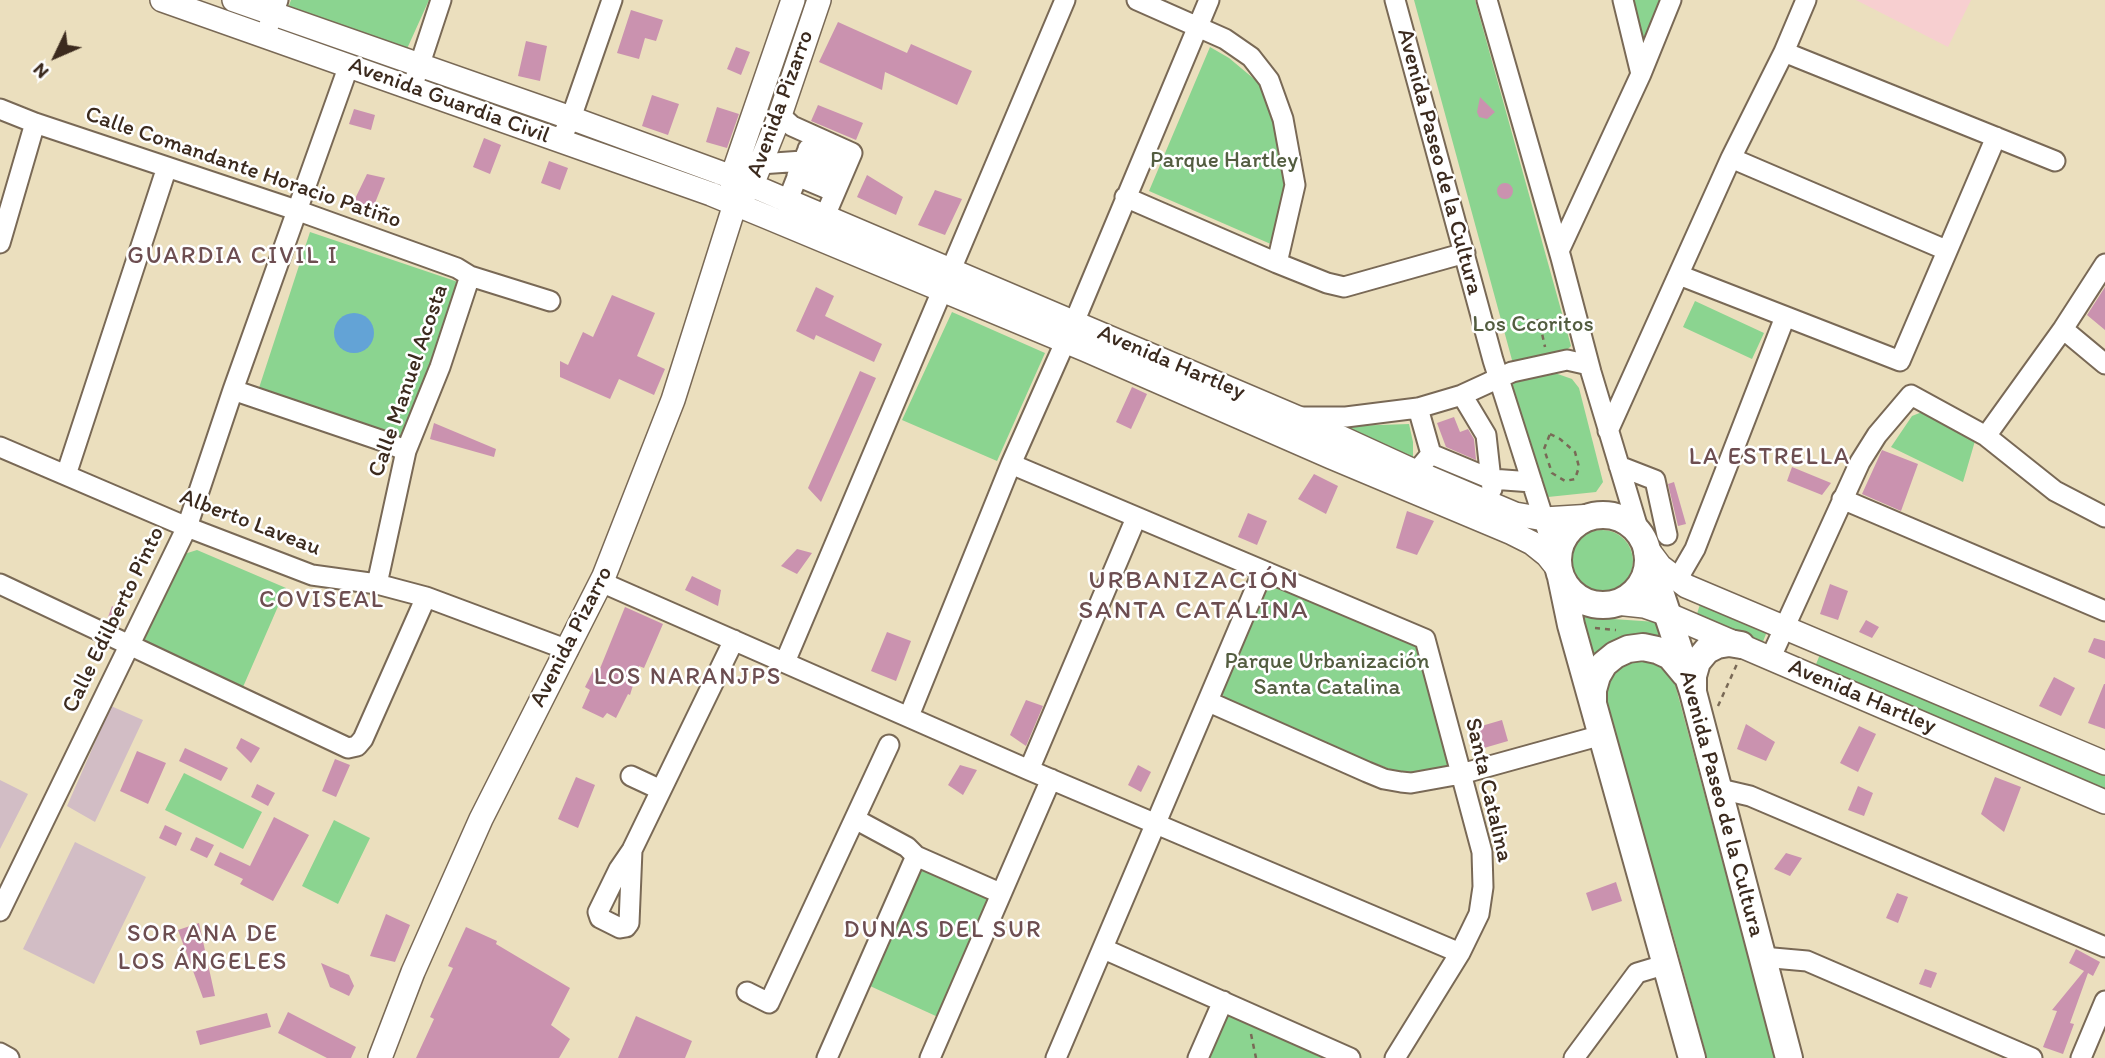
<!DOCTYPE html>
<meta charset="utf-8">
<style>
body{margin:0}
#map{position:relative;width:2105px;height:1058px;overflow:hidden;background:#ebdfbe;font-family:Itim,sans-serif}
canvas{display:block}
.north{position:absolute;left:21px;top:21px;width:70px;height:70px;-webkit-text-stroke:5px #fff;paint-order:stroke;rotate:226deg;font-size:19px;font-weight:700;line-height:28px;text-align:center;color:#3b2a1e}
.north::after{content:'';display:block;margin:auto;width:24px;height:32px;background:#3b2a1e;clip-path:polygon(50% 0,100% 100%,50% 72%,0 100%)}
</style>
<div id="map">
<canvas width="2105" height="1058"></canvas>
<div class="north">N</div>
</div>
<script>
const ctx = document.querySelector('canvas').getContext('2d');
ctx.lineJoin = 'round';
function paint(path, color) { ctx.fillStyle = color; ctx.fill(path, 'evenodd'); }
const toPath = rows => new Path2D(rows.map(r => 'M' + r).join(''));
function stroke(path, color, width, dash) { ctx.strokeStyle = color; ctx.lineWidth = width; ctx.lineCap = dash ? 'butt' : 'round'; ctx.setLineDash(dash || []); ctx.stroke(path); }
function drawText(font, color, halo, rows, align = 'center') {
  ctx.font = font + ' Itim,sans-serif'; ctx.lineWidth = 5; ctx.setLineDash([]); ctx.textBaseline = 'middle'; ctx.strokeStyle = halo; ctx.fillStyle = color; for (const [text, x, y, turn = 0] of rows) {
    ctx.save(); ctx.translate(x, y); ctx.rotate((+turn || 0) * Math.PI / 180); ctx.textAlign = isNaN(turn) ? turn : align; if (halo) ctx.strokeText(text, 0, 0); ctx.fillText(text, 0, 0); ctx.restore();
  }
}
paint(toPath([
 [1856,0,1971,0,1948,47]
]), '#f7cfd0');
paint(toPath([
 [111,706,143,720,95,822,67,806],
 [0,780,28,794,0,849],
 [75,842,146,877,94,984,23,949]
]), '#d2bdc5');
paint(toPath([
 [291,0,429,0,406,51,288,8],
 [1414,0,1475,0,1571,346,1563,354,1521,363,1512,360],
 [1631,0,1660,0,1642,42],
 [282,27,404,69,402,77,281,32],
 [1210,47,1229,58,1259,83,1277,123,1285,174,1284,207,1273,245,1149,191],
 [460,88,554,121,551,129,457,96],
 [310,232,461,283,403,443,258,391],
 [1695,301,1764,333,1752,359,1683,327],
 [952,312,1045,353,997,461,902,420],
 [1552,372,1572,379,1579,388,1603,482,1596,492,1548,497,1542,494,1513,387,1513,383],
 [1922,412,1935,417,1975,441,1963,482,1891,447,1912,416],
 [1409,424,1413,442,1413,459,1348,431,1350,426],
 '1571 561a31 31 0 1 1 62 0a31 31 0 1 1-62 0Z',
 [197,550,286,588,243,687,139,638,181,555],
 [1277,585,1414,642,1420,648,1448,762,1446,770,1404,774,1365,760,1224,698,1222,691,1265,590,1270,586],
 [1701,601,1763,629,1766,634,1762,644,1696,617],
 [1583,617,1657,622,1662,641,1593,659],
 [1821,652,2105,773,2105,792,1814,669],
 [1632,659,1652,660,1668,671,1675,684,1775,1058,1707,1058,1673,934,1605,703,1605,683,1616,668],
 [184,773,262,812,243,849,165,810],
 [334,820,370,838,338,904,302,886],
 [919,866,990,898,938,1017,870,986],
 [1231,1013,1334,1058,1208,1058,1225,1019]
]), '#8bd490');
paint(toPath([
 '334 333a20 20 0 1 1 40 0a20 20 0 1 1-40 0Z'
]), '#63a3d6');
paint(toPath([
 [631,10,663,20,656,41,645,38,639,59,617,53],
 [838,22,907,53,911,44,972,71,957,105,885,72,882,90,819,62],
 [526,41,547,46,540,81,518,76],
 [736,47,750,52,741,75,727,69],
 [652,95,679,104,668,135,642,126],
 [1480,97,1495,112,1487,119,1479,117,1477,112],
 [818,105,863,123,856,140,811,121],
 [717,107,739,114,727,148,706,142],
 [354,109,375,115,371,130,349,124],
 [484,138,501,145,490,174,473,167],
 [549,161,568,168,560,190,541,183],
 [367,174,385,178,371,213,352,205],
 [867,175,903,197,896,215,857,197],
 '1497 191a8 8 0 1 1 16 0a8 8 0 1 1-16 0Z',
 [935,190,962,199,945,235,918,225],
 [816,287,834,296,825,316,882,344,874,362,816,335,814,340,796,331],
 [2105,287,2105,330,2087,315],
 [612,295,655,313,637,356,665,369,654,395,619,379,610,399,560,377,560,361,568,365,583,332,593,337],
 [860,371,876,378,821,502,808,488],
 [1132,387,1147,394,1131,429,1116,422],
 [1454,417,1460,432,1468,429,1474,439,1476,460,1446,447,1437,423],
 [434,423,496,449,494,457,430,439],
 [1882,450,1918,464,1901,511,1862,494],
 [1792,467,1831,483,1822,495,1787,481],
 [1314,474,1338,486,1326,514,1298,499],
 [1674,482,1686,524,1678,526,1668,484],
 [1407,511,1434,521,1417,555,1396,548],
 [1248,513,1267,521,1257,545,1238,537],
 [797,549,812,553,797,574,781,566],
 [692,576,721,590,718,606,685,590],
 [1830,584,1848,591,1838,620,1820,614],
 [112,606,124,614,117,626,107,620],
 [625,607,663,624,644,668,639,666,630,695,628,694,616,718,607,713,603,718,582,708,590,690,585,687,594,669,599,671],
 [1866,620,1879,627,1872,638,1859,632],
 [887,632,911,641,896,681,871,671],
 [2094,638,2105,641,2105,659,2088,652],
 [2054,677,2075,688,2061,716,2039,706],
 [2104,684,2105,684,2105,729,2088,723],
 [1026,700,1043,706,1026,746,1010,735],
 [1502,720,1508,741,1484,748,1478,727],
 [1746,724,1775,742,1766,761,1737,749],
 [1859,726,1876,734,1858,772,1840,763],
 [241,738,260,748,251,763,236,748],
 [185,748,228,768,221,781,179,761],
 [137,751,166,763,148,804,120,791],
 [335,759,350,765,336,797,322,791],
 [960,765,977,770,963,795,948,785],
 [1138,765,1151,772,1141,792,1128,785],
 [576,777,595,785,578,828,558,819],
 [1995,777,2021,787,2004,832,1981,814],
 [257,784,275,793,268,806,251,797],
 [1858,786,1873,793,1864,816,1848,810],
 [274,817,309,835,273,901,240,884,243,879,214,865,220,852,250,866],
 [165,825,182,833,176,846,159,838],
 [196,837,214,845,207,858,190,850],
 [1786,853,1802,858,1790,876,1774,869],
 [1616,882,1622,901,1592,911,1586,893],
 [1897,893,1908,897,1898,923,1886,918],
 [386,914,410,925,395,962,370,956],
 [199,923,215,996,203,998,178,930],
 [466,927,497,941,496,944,570,988,551,1025,570,1039,559,1058,416,1058,434,1019,430,1017,453,968,448,966],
 [2076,949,2100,962,2093,976,2088,973,2070,1023,2074,1024,2063,1054,2043,1047,2057,1011,2052,1010,2084,971,2069,963],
 [321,963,349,975,354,986,349,996,330,987],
 [1925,969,1937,973,1931,988,1919,984],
 [288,1012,356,1047,351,1058,327,1058,278,1033],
 [267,1013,271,1027,200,1045,196,1031],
 [636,1016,692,1041,685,1058,618,1058]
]), '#ca92af');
const minor = toPath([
 [1137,0,1225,39,1251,57,1269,80,1283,119,1295,185,1277,263],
 [1395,0,1493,360,1558,564],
 [1487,0,1561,258,1591,372,1640,535],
 [1623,0,1641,74],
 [265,36,278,0],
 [1784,52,2055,161],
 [412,88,441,0],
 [0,109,35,123,296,210,457,268,470,276,550,301],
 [780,115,792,126,852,153,825,216],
 [560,141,571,118,612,0],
 [808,149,846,166],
 [1731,158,1946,250],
 [760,164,803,161,841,178],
 [797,176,835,192],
 [1125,197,1277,263,1327,283,1344,287,1465,253],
 [788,200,807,152],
 [0,243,35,123],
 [1559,251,1641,74,1671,0],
 [1679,275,1900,361,1996,137],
 [2063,329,2105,364],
 [233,390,386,442,406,451],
 [1462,395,1486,435,1492,489],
 [1418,408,1431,454],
 [1297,417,1346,417,1418,408,1462,395,1512,372,1567,360,1589,365],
 [1608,431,1731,158,1784,52,1806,0],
 [1986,436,2063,329,2105,264],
 [0,447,187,527,312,575,377,584,426,597,568,650],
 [1011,464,1425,639,1482,852,1483,887,1479,914,1460,953,1395,1058],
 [1619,466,1655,480,1667,535],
 [1416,472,1431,454,1491,479,1532,482],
 [66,475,167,167],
 [1842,499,2105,611],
 [1677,580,1695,549,1785,317],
 [601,582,1029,770,1460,953],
 [0,584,348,748,357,746,363,739,426,597],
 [377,584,406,451,440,367,470,276],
 [1771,657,1860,462,1877,435,1911,395,1986,436,2055,491,2105,517],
 [785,662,1065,0],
 [1209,702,1367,772,1384,779,1401,782,1411,783,1461,774,1602,735],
 [909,716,1011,464,1078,313,1209,0],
 [1029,770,1136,518],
 [631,776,661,790],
 [1720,789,1750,796,2105,947],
 [855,819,907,847,916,856,1000,893],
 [632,850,629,923,626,927,620,928,600,918,598,912,619,869,632,850,734,640],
 [0,911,187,527,233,390,349,65],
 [1104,949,1350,1058],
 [1762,957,1807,961,2032,1058],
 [747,992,769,1003,889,745],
 [0,1053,9,1058],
 [827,1058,916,856],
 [930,1058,1051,779],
 [1056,1058,1263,571],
 [1198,1058,1223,1001],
 [1574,1058,1637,973,1667,964],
 [2081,1058,2105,1001]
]);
const major = toPath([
 [162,0,711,194,767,217,1086,350,1331,457,1512,533,1532,543,1547,555,1559,570],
 [234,0,571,118,732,177,1296,417,1416,472,1515,514,1544,519,1593,516],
 [733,190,732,177,793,0],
 [1648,550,1660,566,1686,586,2105,763],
 [1616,603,1644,606,1667,614,2105,802],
 [380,1058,413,972,481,819,604,576,673,400,735,204,752,185,780,115,819,0]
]);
const highway = toPath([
 '1558 560a45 45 0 1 1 90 0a45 45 0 1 1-90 0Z',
 [1647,552,1693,692,1789,1058],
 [1561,577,1571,625,1692,1058],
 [1693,690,1693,676,1697,662,1707,650,1717,645,1729,643,1741,645],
 [1593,702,1593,690,1597,676,1604,664,1615,655,1628,649,1643,647,1657,650,1670,656,1685,674]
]);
stroke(minor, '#796956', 23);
stroke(major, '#796956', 26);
stroke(highway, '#796956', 30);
stroke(toPath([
 [1512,319,1515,328,1539,320,1545,347],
 [1550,434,1560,439,1575,452,1579,467,1575,479,1565,481,1552,473,1544,449,1550,434],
 [1595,628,1616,630],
 [1718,706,1737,664],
 [1251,1034,1256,1058]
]), '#796956', 2.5, [5, 5]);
stroke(minor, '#fff', 19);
stroke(major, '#fff', 23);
stroke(highway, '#fff', 26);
drawText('23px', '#3b2a1e', '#fff', [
 ["Avenida Guardia Civil",449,101,20],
 ["Avenida Pizarro",781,104,-70],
 ["Avenida Paseo de la Cultura",1439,162,75],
 ["Calle Comandante Horacio Patiño",243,168,19],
 ["Avenida Hartley",1171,363,23],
 ["Calle Manuel Acosta",409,381,-71],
 ["Alberto Laveau",250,523,21],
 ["Calle Edilberto Pinto",114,620,-64],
 ["Avenida Pizarro",572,637,-63],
 ["Avenida Hartley",1862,697,23],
 ["Santa Catalina",1488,790,77],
 ["Avenida Paseo de la Cultura",1721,804,75]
]);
drawText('23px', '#535d40', '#fff', [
 ["Parque Hartley",1224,161],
 ["Los Ccoritos",1533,325],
 ["Parque Urbanización",1327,662],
 ["Santa Catalina",1327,688]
]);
ctx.letterSpacing = '2px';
drawText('24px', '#6d4e51', '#fff', [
 ["GUARDIA CIVIL I",233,257],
 ["LA ESTRELLA",1770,458],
 ["COVISEAL",322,601],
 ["LOS NARANJPS",688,678],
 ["DUNAS DEL SUR",943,931],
 ["SOR ANA DE",203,935],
 ["LOS ÁNGELES",203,963]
]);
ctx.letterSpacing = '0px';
ctx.letterSpacing = '2px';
drawText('26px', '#6d4e51', '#fff', [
 ["URBANIZACIÓN",1194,581],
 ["SANTA CATALINA",1194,611]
]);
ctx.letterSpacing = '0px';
</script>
